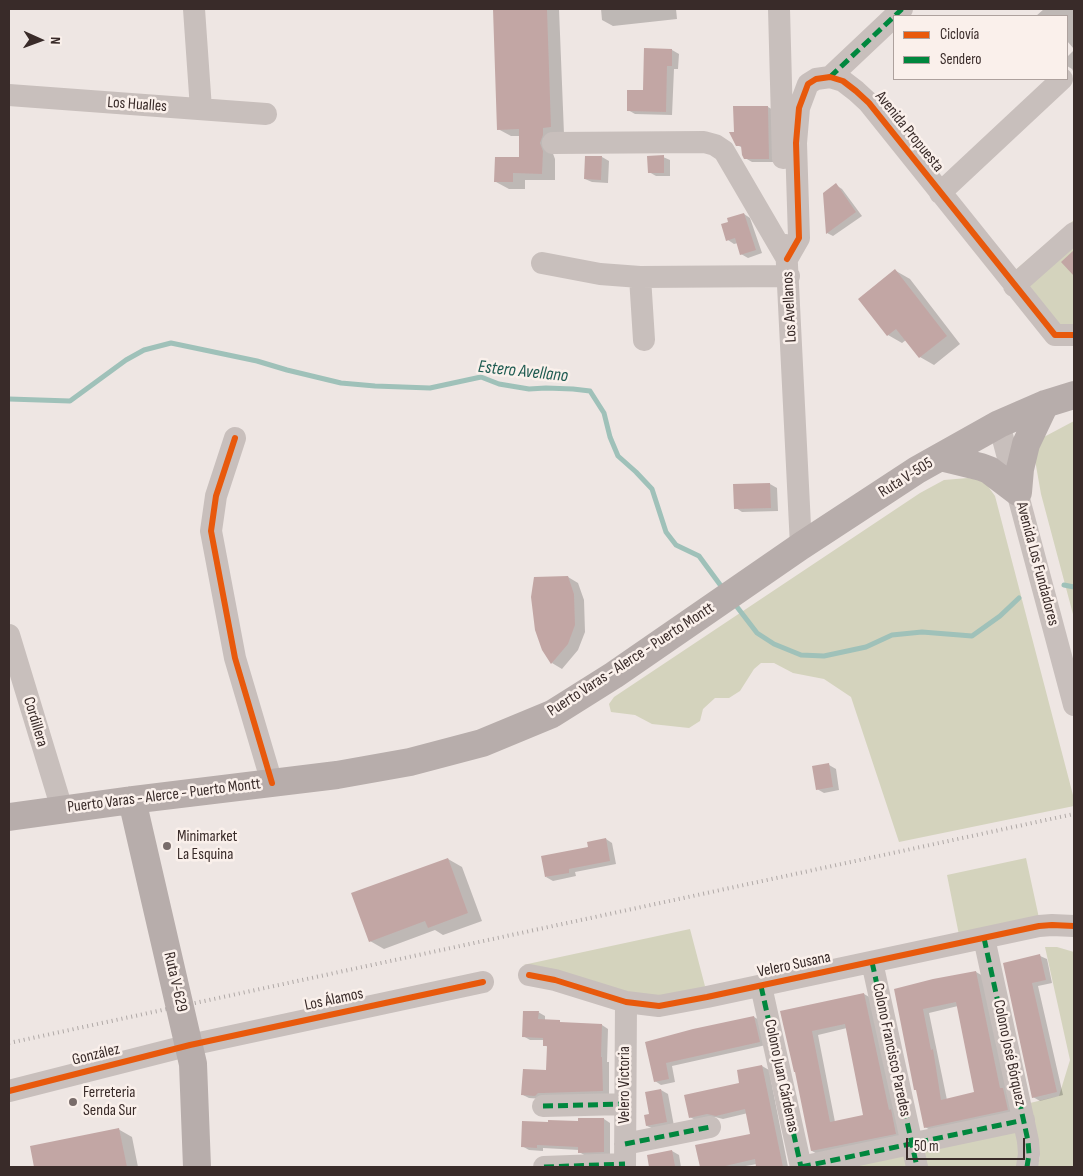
<!DOCTYPE html>
<meta charset="utf-8">
<style>
body{margin:0}
#map{position:relative;width:1083px;height:1176px;overflow:hidden;background:#eee6e3;font-family:"Sofia Sans Condensed",sans-serif}
canvas{display:block}
.frame{position:absolute;inset:0;border:10px solid #392b29;pointer-events:none}
.legend{position:absolute;left:893px;top:15px;width:175px;height:65px;box-sizing:border-box;background:#faf0eb;border:1px solid #ada19d;margin:0;padding:6px 9px;list-style:none;font-size:15px;color:#392b29}
.legend li{display:flex;align-items:center;gap:10px;height:25px}
.legend b{width:25px;border:1px solid #ada19d}
.north{position:absolute;left:15px;top:15px;width:50px;height:50px;-webkit-text-stroke:4px #faf0eb;paint-order:stroke;rotate:92deg;font-size:14px;font-weight:700;line-height:20px;text-align:center;color:#392b29}
.north::after{content:'';display:block;margin:auto;width:18px;height:22px;background:#392b29;clip-path:polygon(50% 0,100% 100%,50% 72%,0 100%)}
.scale{position:absolute;left:906px;top:1138px;width:119px;height:22px;box-sizing:border-box;border:2px solid #392b29;border-top:0;padding-left:6px;font-size:15px;line-height:18px;white-space:nowrap;color:#392b29;-webkit-text-stroke:4px #faf0eb;paint-order:stroke}
</style>
<div id="map">
<canvas width="1083" height="1176"></canvas>
<div class="frame"></div>
<ul class="legend">
<li><b style="height:6px;background:#e8590c"></b>Ciclovía</li>
<li><b style="height:6px;background:#00873e"></b>Sendero</li>
</ul>
<div class="north">N</div>
<div class="scale">50 m</div>
</div>
<script>
const ctx = document.querySelector('canvas').getContext('2d');
ctx.lineJoin = 'round';
function paint(path, color) { ctx.fillStyle = color; ctx.fill(path, 'evenodd'); }
const toPath = rows => new Path2D(rows.map(r => 'M' + r).join(''));
function stroke(path, color, width, dash) { ctx.strokeStyle = color; ctx.lineWidth = width; ctx.lineCap = dash ? 'butt' : 'round'; ctx.setLineDash(dash || []); ctx.stroke(path); }
function drawText(font, color, halo, rows, align = 'center') {
  ctx.font = font + ' "Sofia Sans Condensed",sans-serif'; ctx.lineWidth = 5; ctx.setLineDash([]); ctx.textBaseline = 'middle'; ctx.strokeStyle = halo; ctx.fillStyle = color; for (const [text, x, y, turn = 0] of rows) {
    ctx.save(); ctx.translate(x, y); ctx.rotate((+turn || 0) * Math.PI / 180); ctx.textAlign = isNaN(turn) ? turn : align; if (halo) ctx.strokeText(text, 0, 0); ctx.fillText(text, 0, 0); ctx.restore();
  }
}
paint(toPath([
 [1074,220,1074,330,1062,331,1014,271],
 [1074,421,1074,618,1041,494,1035,460,1042,438],
 [968,478,979,480,987,485,995,496,1074,799,1074,806,899,842,851,697,824,679,793,673,774,663,761,663,754,669,740,691,729,698,715,698,703,709,700,721,689,728,652,724,635,715,611,712,609,704,614,697,920,493,944,480],
 [1026,858,1039,918,959,935,947,875],
 [690,929,706,990,646,998,549,969,523,965],
 [1045,947,1057,947,1074,952,1074,1167,1037,1167,1040,1157,1030,1103,1059,1096,1070,1060],
 [1016,1128,1021,1167,922,1167,919,1154,927,1146],
 [902,1151,913,1167,825,1167]
]), '#d4d3bd');
paint(toPath([
 [494,9,559,9,564,134,552,151,555,159,555,180,525,180,525,189,509,189,496,182,520,158,520,136,511,136,498,129],
 [601,9,676,9,677,19,613,26,602,20],
 [1044,9,1074,9,1074,49,1067,41,1067,16,1036,16],
 [645,49,672,50,679,54,678,69,674,69,672,115,635,114,628,110,644,91],
 [1074,50,1074,73,1072,69,1067,66,1067,57],
 [768,107,775,111,775,162,752,162,745,158,743,148,737,145,735,108],
 [602,157,609,161,608,183,592,182,585,179],
 [663,157,670,160,670,176,656,176,649,172],
 [836,185,842,189,862,216,833,236,827,233],
 [744,214,750,218,762,253,748,258,741,254,738,243,734,244,728,240],
 [896,271,910,279,960,344,934,365,920,357,906,340,902,343,888,335],
 [770,484,777,488,778,511,742,512,736,508],
 [568,577,578,583,584,600,585,632,578,650,562,669,552,663],
 [829,765,836,769,839,790,824,793,817,789],
 [606,839,612,843,616,864,575,872,576,876,553,881,546,877],
 [448,859,462,867,482,921,443,935,435,930,384,949,370,941],
 [1040,956,1047,959,1052,983,1038,986,1063,1095,1040,1101,1033,1097,1004,964],
 [976,972,983,976,1014,1113,932,1131,925,1127,918,1091,915,1089,895,990],
 [958,1006,976,1093,947,1100,929,1013],
 [864,994,871,998,902,1137,819,1155,812,1151,796,1072,782,1012],
 [847,1028,864,1116,835,1122,818,1035],
 [538,1012,545,1016,545,1021,559,1022,563,1024,602,1025,608,1029,607,1062,609,1062,609,1095,542,1099,529,1098,523,1095,547,1072,548,1047,544,1045,544,1040,530,1040,523,1036],
 [754,1017,761,1021,766,1045,672,1066,675,1082,661,1085,655,1081,646,1043],
 [762,1066,769,1070,788,1167,758,1167,757,1164,740,1167,701,1167,697,1146,752,1135,748,1113,723,1119,715,1117,697,1121,690,1117,741,1084],
 [661,1090,668,1094,674,1126,654,1129,647,1126],
 [604,1119,610,1123,610,1155,586,1156,579,1152,579,1150,543,1148,543,1151,529,1150,522,1146,579,1122],
 [118,1129,132,1137,138,1167,36,1167,31,1147],
 [672,1151,679,1155,681,1167,650,1167,648,1156]
]), '#0003');
stroke(toPath([
 [9,399,70,401,126,360,144,350,171,343,257,361,287,370,341,383,375,386,430,388,481,377,499,384,529,389,546,388,573,389,590,391,604,413,610,437,618,456,636,472,652,489,666,532,676,545,699,556,724,590],
 [1064,585,1074,587],
 [734,603,757,633,774,644,801,655,824,656,866,647,892,635,922,632,972,636,1000,616,1019,598]
]), '#9fc1b9', 5);
paint(toPath([
 [493,9,547,9,551,127,543,128,543,135,540,143,543,151,542,174,513,173,513,182,494,182,495,157,519,157,519,129,497,130],
 [644,48,672,49,672,66,667,66,666,112,627,111,627,90,643,90],
 [733,106,768,106,769,159,744,159,742,155,741,146,736,146,729,132,734,132],
 [664,155,664,173,648,173,647,156],
 [585,156,602,156,601,180,584,179],
 [836,183,856,212,826,234,823,193],
 [744,213,756,250,740,255,735,238,726,241,721,224,728,222,727,218],
 [1074,250,1074,276,1061,262],
 [895,269,947,336,919,358,896,329,887,336,858,299],
 [770,483,771,508,734,509,733,484],
 [568,576,574,594,575,625,568,644,551,664,542,650,535,630,531,597,534,577],
 [829,763,833,787,816,790,812,766],
 [606,838,610,861,569,869,569,873,545,877,541,856,588,847,587,842],
 [448,858,468,913,428,928,425,921,369,942,351,893],
 [1040,954,1046,980,1032,983,1057,1092,1032,1098,1003,963],
 [976,971,1000,1088,1003,1088,1008,1110,924,1128,916,1090,914,1090,894,989,933,979],
 [956,1002,974,1092,941,1100,933,1049,931,1050,923,1009],
 [864,993,889,1110,891,1109,896,1134,811,1151,795,1072,794,1072,780,1011],
 [845,1024,863,1115,830,1122,812,1031],
 [523,1011,539,1011,538,1019,560,1020,560,1022,602,1024,601,1057,602,1057,603,1091,543,1093,538,1093,535,1096,521,1095,523,1069,546,1070,547,1046,543,1046,543,1038,522,1037],
 [754,1016,760,1042,666,1063,669,1079,654,1082,645,1042,693,1029],
 [762,1065,783,1167,756,1167,755,1159,721,1167,700,1167,695,1145,750,1134,745,1109,716,1116,707,1114,689,1118,684,1095,739,1083,737,1070],
 [661,1089,667,1122,646,1126,644,1115,649,1114,645,1092],
 [578,1118,604,1118,604,1152,578,1153,578,1147,537,1145,537,1148,521,1147,522,1121,548,1122,548,1120,578,1121],
 [119,1128,127,1167,34,1167,30,1146],
 [672,1150,675,1166,649,1167,647,1155]
]), '#c2a6a4');
stroke(toPath([
 [194,9,201,109],
 [779,9,783,158],
 [830,77,902,9],
 [9,95,266,114],
 [553,143,704,142,715,145,724,151,787,259],
 [940,193,1062,79],
 [786,245,801,546],
 [787,259,799,238,796,143,799,108,808,84,816,79,830,77,843,81,856,91,869,103,1055,335,1074,335],
 [542,263,600,274,640,277,789,276],
 [640,277,644,340],
 [1014,286,1074,233],
 [999,424,1074,705],
 [235,438,216,496,211,531,235,658,272,783],
 [9,635,62,809],
 [984,938,1028,1141,1029,1154,1027,1167],
 [872,962,917,1167],
 [529,975,555,980,626,1002,659,1006,707,997,1039,926,1052,925,1074,926],
 [761,986,801,1167],
 [9,1091,190,1045,483,982],
 [543,1106,625,1104],
 [625,1144,710,1127],
 [544,1167,625,1164],
 [625,1167,626,1002],
 [801,1167,1024,1120]
]), '#c8bfbc', 22);
stroke(toPath([
 [940,457,981,467,989,470,1018,492],
 [1018,492,1020,469,1026,444,1045,404],
 [132,800,193,1064,197,1167],
 [9,817,132,800,337,775,410,762,482,743,552,714,614,675,801,546,917,470,999,424,1045,404,1074,395]
]), '#b7adab', 28);
stroke(toPath([
 [9,1043,1074,814]
]), '#afa8a6', 4, [1, 4]);
stroke(toPath([
 [830,77,902,9],
 [984,938,1028,1141,1029,1154,1027,1167],
 [872,962,917,1167],
 [761,986,801,1167],
 [543,1106,625,1104],
 [625,1144,710,1127],
 [544,1167,625,1164],
 [801,1167,1024,1120]
]), '#00873e', 5, [10, 5]);
stroke(toPath([
 [787,259,799,238,796,143,799,108,808,84,816,79,830,77,843,81,856,91,869,103,1055,335,1074,335],
 [235,438,216,496,211,531,235,658,272,783],
 [529,975,555,980,626,1002,659,1006,707,997,1039,926,1052,925,1074,926],
 [9,1091,190,1045,483,982]
]), '#e8590c', 6);
for (const [x, y, r, color] of [
 [167,846,5,"#786c6a"],
 [73,1102,5,"#786c6a"]
]) { const dot = new Path2D(); dot.arc(x, y, r, 0, 2 * Math.PI); ctx.fillStyle = color; ctx.fill(dot); stroke(dot, '#faf0eb', 2); }
drawText('16px', '#392b29', '#faf0eb', [
 ["Los Hualles",137,105,4],
 ["Avenida Propuesta",909,132,51],
 ["Los Avellanos",790,307,-93],
 ["Ruta V-505",906,478,-32],
 ["Avenida Los Fundadores",1037,564,75],
 ["Puerto Varas - Alerce - Puerto Montt",631,660,-33],
 ["Cordillera",35,722,73],
 ["Puerto Varas - Alerce - Puerto Montt",164,796,-7],
 ["Velero Susana",794,965,-12],
 ["Ruta V-629",175,982,77],
 ["Los Álamos",334,1000,-12],
 ["Colono Francisco Paredes",891,1050,78],
 ["Colono José Bórquez",1009,1053,78],
 ["González",96,1055,-14],
 ["Colono Juan Cárdenas",781,1076,78],
 ["Velero Victoria",625,1085,-90]
]);
drawText('16px', '#392b29', '#faf0eb', [
 ["Minimarket",177,837],
 ["La Esquina",177,855],
 ["Ferreteria",83,1093],
 ["Senda Sur",83,1111]
], 'left');
drawText('italic 18px', '#1e5b51', '#faf0eb', [
 ["Estero Avellano",523,372,6]
]);
</script>
